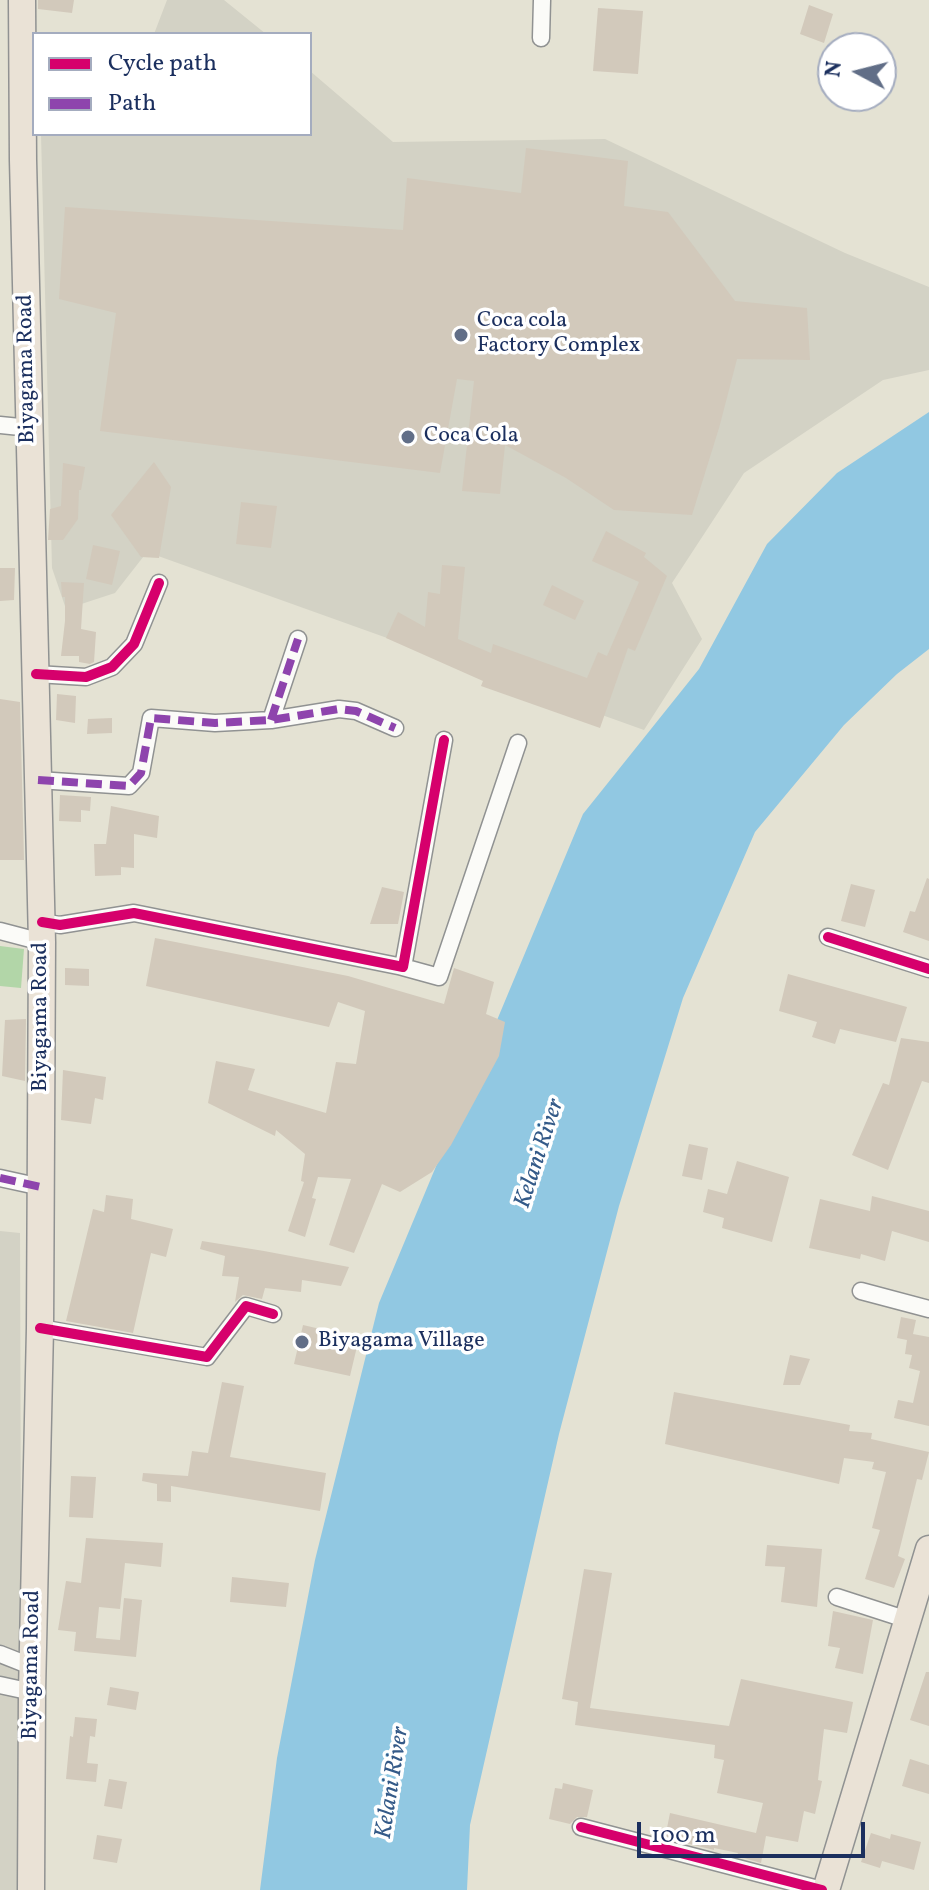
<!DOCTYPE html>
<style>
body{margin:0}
#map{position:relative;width:929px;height:1890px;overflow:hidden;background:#e4e2d3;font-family:Vollkorn,serif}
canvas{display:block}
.legend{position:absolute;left:32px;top:32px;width:280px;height:104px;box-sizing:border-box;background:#fff;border:2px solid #a4acbf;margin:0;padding:10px 14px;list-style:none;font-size:24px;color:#1b2f5e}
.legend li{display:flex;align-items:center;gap:16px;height:40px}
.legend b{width:40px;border:2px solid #a4acbf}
.north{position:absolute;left:817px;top:32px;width:80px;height:80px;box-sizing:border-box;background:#fff;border:2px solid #a4acbf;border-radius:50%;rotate:277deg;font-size:22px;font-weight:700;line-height:32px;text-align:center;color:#1b2f5e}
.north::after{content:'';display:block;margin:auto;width:28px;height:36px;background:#616e87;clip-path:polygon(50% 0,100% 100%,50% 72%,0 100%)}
.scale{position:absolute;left:637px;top:1822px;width:228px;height:36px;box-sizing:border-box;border:4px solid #1b2f5e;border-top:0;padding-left:10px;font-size:24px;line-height:28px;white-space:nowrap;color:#1b2f5e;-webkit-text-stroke:6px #fff;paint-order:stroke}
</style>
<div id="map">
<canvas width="929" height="1890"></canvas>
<ul class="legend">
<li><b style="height:10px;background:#d6006c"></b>Cycle path</li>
<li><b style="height:10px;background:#8e44ad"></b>Path</li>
</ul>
<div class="north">N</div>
<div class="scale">100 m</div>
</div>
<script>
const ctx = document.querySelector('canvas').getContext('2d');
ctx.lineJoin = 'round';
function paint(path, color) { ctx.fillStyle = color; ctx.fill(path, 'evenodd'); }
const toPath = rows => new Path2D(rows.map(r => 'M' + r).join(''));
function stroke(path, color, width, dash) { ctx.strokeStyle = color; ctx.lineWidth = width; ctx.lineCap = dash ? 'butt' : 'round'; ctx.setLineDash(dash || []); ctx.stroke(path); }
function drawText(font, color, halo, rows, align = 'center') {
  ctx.font = font + ' Vollkorn,serif'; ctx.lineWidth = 7; ctx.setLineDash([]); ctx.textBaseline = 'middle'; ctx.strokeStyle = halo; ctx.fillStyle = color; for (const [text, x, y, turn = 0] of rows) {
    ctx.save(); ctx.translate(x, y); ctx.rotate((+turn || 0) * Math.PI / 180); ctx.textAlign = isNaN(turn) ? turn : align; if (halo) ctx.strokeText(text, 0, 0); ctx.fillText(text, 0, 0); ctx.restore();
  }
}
paint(toPath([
 [167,0,224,0,266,34,154,34],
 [310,71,393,142,605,139,845,253,929,287,929,370,883,380,744,473,672,583,702,639,644,730,147,552,115,593,66,609,52,568,41,134,310,134],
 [0,1231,20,1233,22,1890,0,1890]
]), '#d3d2c5');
paint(toPath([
 [0,946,24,949,21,988,0,986]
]), '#b2d6a8');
paint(toPath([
 [929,412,929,649,897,674,844,725,755,832,683,998,619,1206,559,1434,470,1825,467,1890,260,1890,277,1758,315,1560,379,1303,583,814,699,669,767,544,837,473]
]), '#91c8e2');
paint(toPath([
 [38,0,74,0,72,13,38,9],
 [809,5,833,14,824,43,800,34],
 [598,8,643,11,638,74,593,71],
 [526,148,628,161,624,206,668,212,735,301,807,308,810,360,737,359,719,428,692,515,614,510,566,478,505,445,500,494,462,491,474,381,457,379,440,473,100,431,116,313,59,299,65,207,403,230,407,178,521,193],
 [154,462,171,487,159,558,141,557,111,515],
 [63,463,85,467,81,490,79,490,78,519,63,540,48,540,50,509,61,506],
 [241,502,277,506,271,548,236,544],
 [606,531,646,553,644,557,667,576,635,651,628,648,600,728,481,686,483,681,386,638,398,612,425,627,428,592,440,594,442,565,465,567,458,639,491,653,493,644,587,678,598,652,607,656,639,582,592,561],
 [93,545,120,551,112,585,86,579],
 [0,568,15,568,14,600,0,601],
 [61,582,84,583,81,629,96,632,94,662,90,664,79,662,79,656,61,656,65,621,65,597,62,597],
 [552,585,584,601,575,620,543,605],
 [57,694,76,696,75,723,56,720],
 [0,699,20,702,24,860,0,860],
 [112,718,112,733,87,734,88,719],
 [60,795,91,797,90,811,81,810,81,822,59,821],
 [111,806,159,816,157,838,134,834,134,868,121,867,121,875,95,876,94,844,106,844],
 [927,878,929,879,929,941,903,932,910,911,915,912],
 [851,884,875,890,865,927,841,921],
 [382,887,404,892,398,924,370,924],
 [155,938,348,976,444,1004,454,968,494,982,486,1014,505,1022,499,1056,451,1145,432,1172,400,1192,382,1184,354,1253,329,1245,351,1179,318,1177,312,1198,316,1199,305,1237,288,1231,304,1182,301,1181,305,1154,276,1130,275,1136,208,1103,216,1061,255,1069,248,1090,326,1113,336,1062,356,1064,365,1011,338,1002,329,1027,146,986],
 [65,968,89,969,89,986,65,985],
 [788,974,907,1007,896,1042,840,1029,835,1044,812,1037,817,1022,779,1011],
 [26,1019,25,1081,2,1076,5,1020],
 [901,1038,929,1042,929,1083,922,1081,888,1170,852,1155,883,1083,889,1085],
 [63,1070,106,1077,103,1100,95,1098,91,1124,61,1120],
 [689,1144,708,1148,702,1180,682,1176],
 [737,1161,789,1177,772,1242,722,1228,724,1218,703,1212,708,1189,727,1194],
 [106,1195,133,1199,131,1219,173,1229,166,1257,151,1253,133,1333,66,1321,93,1209,104,1212],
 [872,1196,929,1211,929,1242,892,1231,885,1261,861,1254,860,1259,809,1248,820,1199,870,1211],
 [202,1241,264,1251,349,1267,341,1286,302,1280,301,1292,265,1288,262,1299,243,1295,235,1302,239,1277,222,1276,225,1256,200,1249],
 [901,1317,916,1320,913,1334,929,1337,929,1426,894,1418,898,1400,913,1403,920,1371,909,1368,912,1355,905,1354,907,1340,897,1338],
 [303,1325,359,1338,350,1376,294,1364],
 [790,1355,810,1359,800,1385,783,1385],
 [222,1382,244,1386,230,1457,326,1473,320,1511,171,1486,171,1502,157,1501,157,1484,142,1481,143,1473,188,1476,192,1451,208,1453],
 [674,1392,850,1425,849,1431,872,1433,871,1439,929,1452,922,1480,917,1479,898,1556,905,1559,894,1588,865,1579,880,1530,872,1528,886,1472,872,1469,874,1462,844,1458,839,1484,665,1444],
 [71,1476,96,1477,93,1518,69,1517],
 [86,1538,163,1543,161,1567,125,1563,120,1609,99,1607,96,1638,120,1640,124,1598,142,1600,136,1657,74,1651,76,1632,58,1630,66,1581,81,1583],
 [767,1545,822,1549,817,1607,781,1602,785,1567,765,1566],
 [584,1569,612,1573,590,1708,729,1726,741,1679,853,1702,847,1733,824,1729,818,1780,822,1781,815,1814,804,1811,798,1842,766,1836,761,1863,737,1856,738,1853,714,1848,714,1850,665,1838,670,1813,756,1833,763,1803,717,1793,724,1760,714,1758,715,1745,575,1725,578,1702,562,1699],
 [232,1577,289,1583,286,1607,230,1602],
 [833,1611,873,1620,863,1674,835,1668,840,1648,828,1646],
 [926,1672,929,1672,929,1726,910,1720],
 [110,1687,139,1692,136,1710,107,1705],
 [75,1717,97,1719,95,1737,90,1736,87,1763,98,1764,96,1782,66,1779,70,1736,73,1737],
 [910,1759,929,1765,929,1794,902,1786],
 [109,1779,127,1782,122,1809,104,1806],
 [563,1783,593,1790,587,1817,577,1817,570,1824,549,1819,555,1788,562,1789],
 [871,1833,890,1839,891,1834,921,1842,914,1870,882,1861,880,1868,861,1862],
 [97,1835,122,1839,117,1863,93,1859]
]), '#d2c9bb');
const minor = toPath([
 [541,38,542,0],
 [0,425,30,428],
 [36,674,86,677,112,667,134,644,159,583],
 [271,720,298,639],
 [38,780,129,786,141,773,151,718,215,723,271,720,339,709,356,711,395,728],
 [42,922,60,925,134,913,403,967,444,740],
 [0,931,42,942],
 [828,937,929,969],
 [399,966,439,977,518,743],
 [0,1178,41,1187],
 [861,1291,929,1309],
 [40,1328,207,1357,246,1306,273,1314],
 [837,1597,908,1620],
 [0,1654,33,1667],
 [0,1685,32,1692],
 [581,1827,822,1890]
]);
const primary = toPath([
 [22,0,23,160,42,942,40,1328,32,1692,31,1890],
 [826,1890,929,1549]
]);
stroke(minor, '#909292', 19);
stroke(primary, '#909292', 29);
stroke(minor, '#fbfbf8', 16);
stroke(primary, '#eae2d6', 26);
stroke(toPath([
 [271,720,298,639],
 [38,780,129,786,141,773,151,718,215,723,271,720,339,709,356,711,395,728],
 [0,1178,41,1187]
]), '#8e44ad', 8, [16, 8]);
stroke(toPath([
 [36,674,86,677,112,667,134,644,159,583],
 [42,922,60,925,134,913,403,967,444,740],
 [828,937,929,969],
 [40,1328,207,1357,246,1306,273,1314],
 [581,1827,822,1890]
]), '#d6006c', 10);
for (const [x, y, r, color] of [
 [461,335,8,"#616e87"],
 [408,437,8,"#616e87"],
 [302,1342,8,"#616e87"]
]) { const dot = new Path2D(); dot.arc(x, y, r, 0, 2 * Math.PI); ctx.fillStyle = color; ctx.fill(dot); stroke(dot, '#fff', 3); }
drawText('22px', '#1b2f5e', '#fff', [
 ["Coca cola",477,322],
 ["Factory Complex",477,347],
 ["Coca Cola",424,437],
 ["Biyagama Village",318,1342]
], 'left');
drawText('22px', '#1b2f5e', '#fff', [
 ["Biyagama Road",28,369,-91],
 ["Biyagama Road",42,1017,-90],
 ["Biyagama Road",33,1665,-89]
]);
drawText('italic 24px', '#345a88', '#fff', [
 ["Kelani River",541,1154,-72],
 ["Kelani River",394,1783,-81]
]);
</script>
